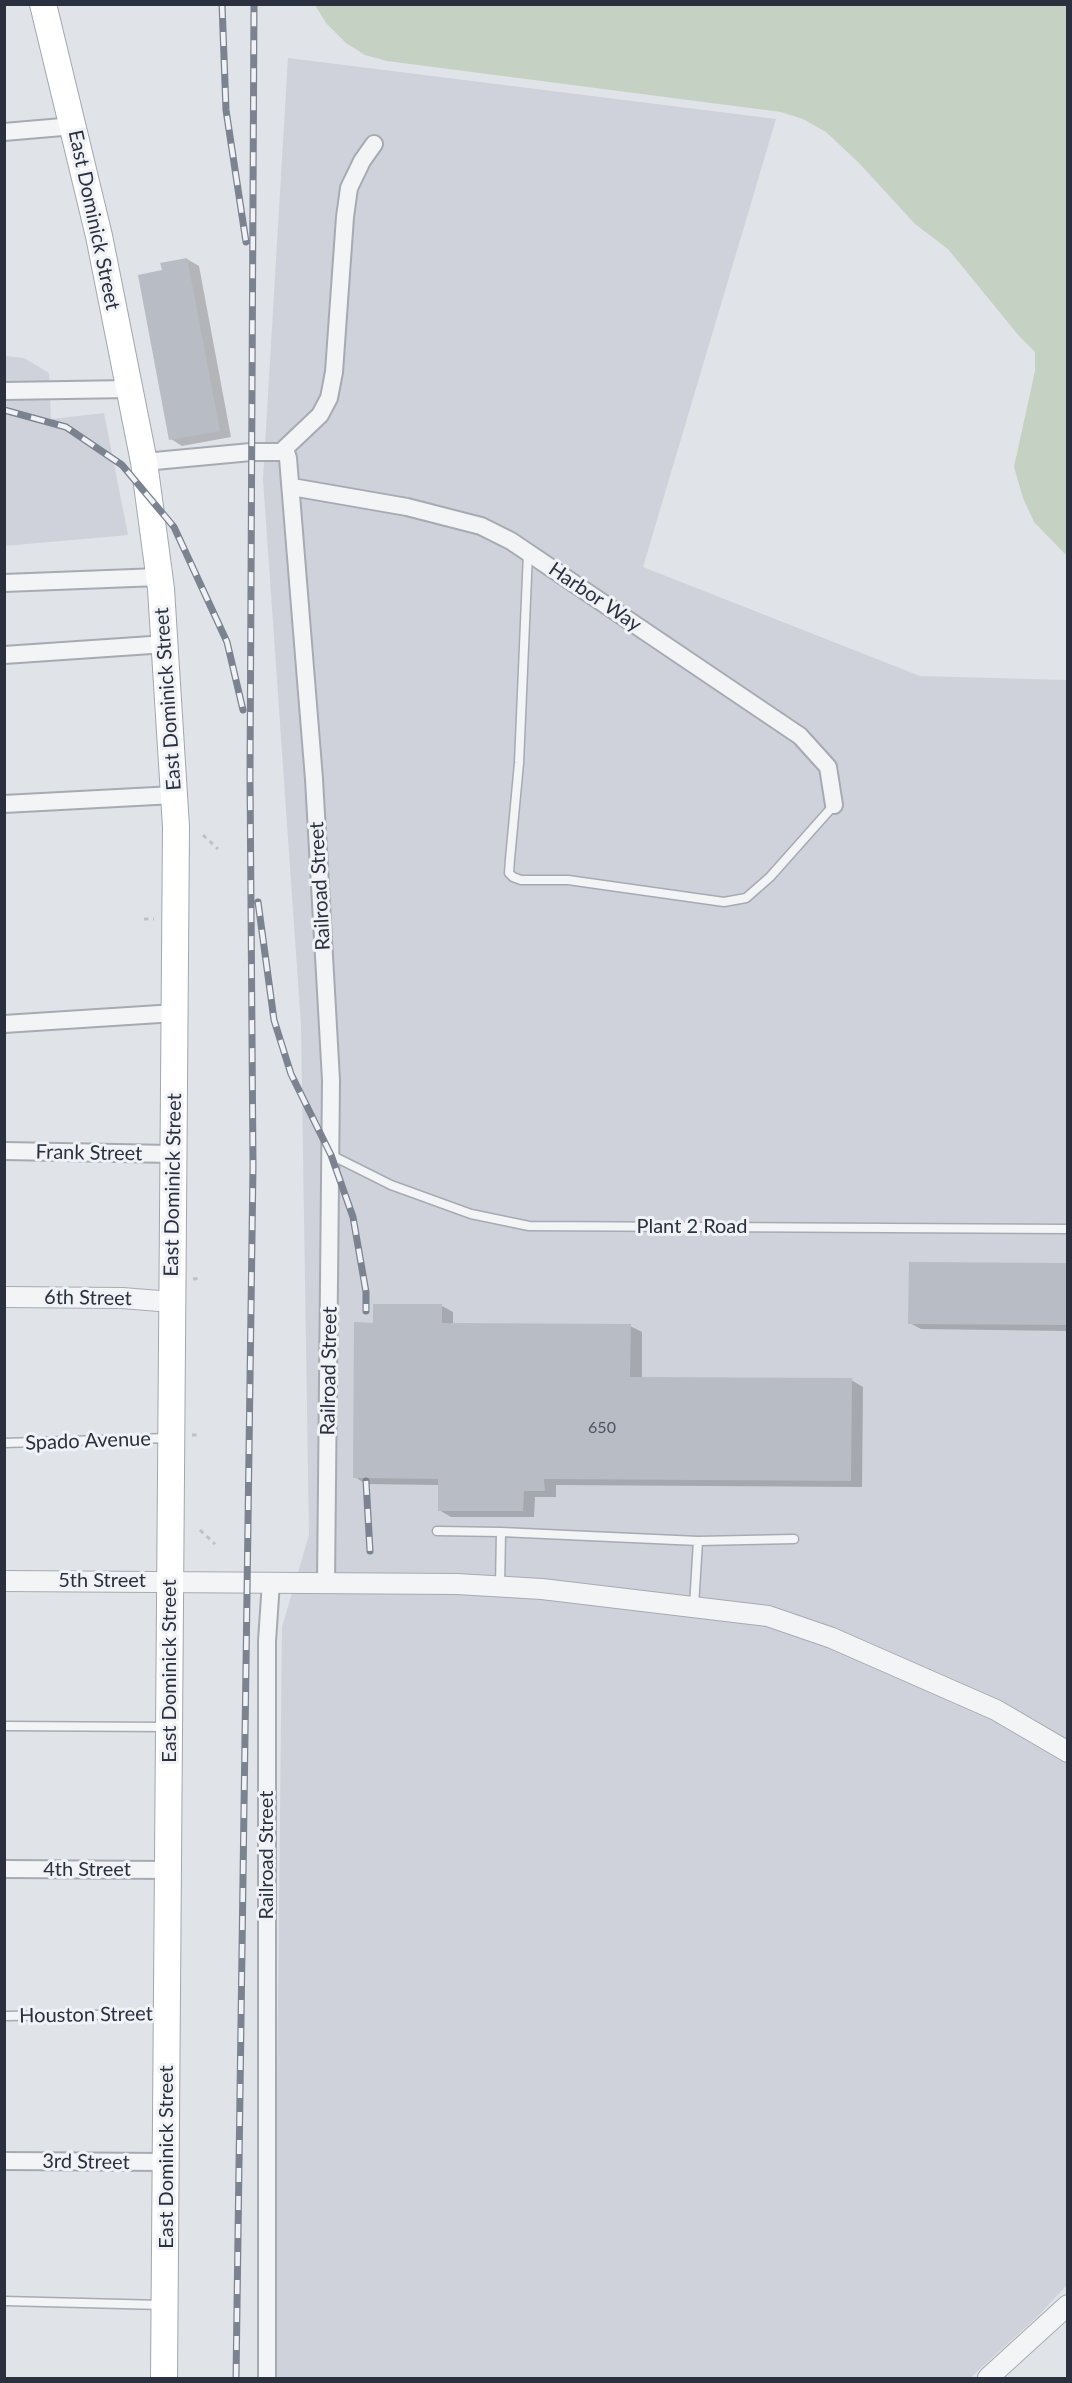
<!DOCTYPE html>
<style>
body{margin:0}
#map{position:relative;width:1072px;height:2383px;overflow:hidden;background:#e0e3e8;font-family:Lato,sans-serif}
canvas{display:block}
.frame{position:absolute;inset:0;border:6px solid #2a303e;pointer-events:none}
</style>
<div id="map">
<canvas width="1072" height="2383"></canvas>
<div class="frame"></div>
</div>
<script>
const ctx = document.querySelector('canvas').getContext('2d');
ctx.lineJoin = 'round';
function paint(path, color) { ctx.fillStyle = color; ctx.fill(path, 'evenodd'); }
const toPath = rows => new Path2D(rows.map(r => 'M' + r).join(''));
function stroke(path, color, width, dash) { ctx.strokeStyle = color; ctx.lineWidth = width; ctx.lineCap = dash ? 'butt' : 'round'; ctx.setLineDash(dash || []); ctx.stroke(path); }
function drawText(font, color, halo, rows, align = 'center') {
  ctx.font = font + ' Lato,sans-serif'; ctx.lineWidth = 6; ctx.setLineDash([]); ctx.textBaseline = 'middle'; ctx.strokeStyle = halo; ctx.fillStyle = color; for (const [text, x, y, turn = 0] of rows) {
    ctx.save(); ctx.translate(x, y); ctx.rotate((+turn || 0) * Math.PI / 180); ctx.textAlign = isNaN(turn) ? turn : align; if (halo) ctx.strokeText(text, 0, 0); ctx.fillText(text, 0, 0); ctx.restore();
  }
}
paint(toPath([
 [288,58,776,119,643,567,920,676,1067,680,1068,2284,1039,2315,970,2378,274,2378,282,1627,309,1535,301,1025,263,479],
 [5,356,24,358,49,373,51,419,104,413,128,535,5,546]
]), '#cfd2da');
paint(toPath([
 [315,5,1067,5,1067,556,1034,522,1023,498,1014,467,1035,371,1035,352,1019,336,948,249,915,224,860,164,826,132,803,119,781,112,387,61,365,55,346,43,326,23]
]), '#c5d1c2');
paint(toPath([
 [187,259,199,266,231,437,182,446,171,439,163,272],
 [1068,1264,1068,1331,921,1329,910,1323],
 [442,1306,453,1312,453,1324,630,1326,642,1332,642,1378,851,1380,863,1387,862,1487,556,1485,556,1497,535,1497,534,1517,451,1517,439,1510,439,1485,366,1484,355,1477,374,1324]
]), '#0003');
paint(toPath([
 [187,258,220,431,169,440,138,275,162,270,160,263],
 [909,1262,1068,1263,1068,1325,908,1324],
 [373,1304,442,1304,442,1323,631,1324,630,1377,852,1378,851,1481,544,1479,545,1491,524,1491,523,1511,438,1511,438,1479,353,1478,354,1322,373,1323]
]), '#b8bcc4');
const service = toPath([
 [528,553,519,763,510,859,509,873,513,877,521,880,568,880,724,902,746,898,770,877,834,805],
 [331,1155,391,1185,471,1214,529,1226,1068,1229],
 [4,1443,168,1438],
 [437,1531,501,1532,698,1541,794,1539],
 [500,1586,501,1532],
 [694,1606,698,1541],
 [4,1726,166,1727],
 [4,2016,164,2014],
 [4,2301,162,2305]
]);
const minor = toPath([
 [4,132,74,126],
 [4,391,130,389],
 [281,452,320,415,329,398,334,372,345,217,349,188,362,161,374,144],
 [144,462,251,452,286,452,288,458,314,779,331,1080,326,1583],
 [292,487,407,507,481,526,511,541,800,736,828,767,834,805],
 [4,583,159,577],
 [4,655,166,644],
 [4,804,174,795],
 [4,1024,175,1013],
 [4,1151,173,1154],
 [4,1869,169,1870],
 [4,2161,167,2162],
 [267,2378,267,1641,271,1582]
]);
const tertiary = toPath([
 [4,1297,122,1298,172,1302],
 [4,1581,457,1584,542,1589,768,1616,832,1638,996,1710,1068,1752],
 [988,2378,1068,2305]
]);
const primary = toPath([
 [43,4,99,236,144,462,161,589,176,827,164,2378]
]);
stroke(service, '#a6aab2', 11);
stroke(minor, '#a6aab2', 20);
stroke(tertiary, '#a6aab2', 22);
stroke(primary, '#a1a7b2', 28);
stroke(toPath([
 [203,835,218,849],
 [144,919,154,919],
 [193,1279,201,1278],
 [192,1435,200,1435],
 [200,1530,215,1544]
]), '#bfc1c6', 3, [4.5, 4.5]);
stroke(service, '#f3f4f6', 8);
stroke(minor, '#f3f4f6', 16);
stroke(tertiary, '#f3f4f6', 20);
stroke(primary, '#fff', 26);
const rail = toPath([
 [222,4,226,110,246,242],
 [4,410,66,427,122,465,174,527,227,642,243,710],
 [258,902,274,1020,291,1074,331,1155,353,1217,366,1292,366,1311],
 [366,1481,370,1551],
 [236,2378,253,1166,250,776,254,4]
]);
stroke(rail, '#7b8290', 7);
stroke(rail, '#f0f2f6', 4.5, [14]);
drawText('16px', '#4e5360', null, [
 ["650",602,1428]
]);
drawText('20px', '#2a303e', '#f0f2f6', [
 ["East Dominick Street",94,220,78],
 ["Harbor Way",595,597,34],
 ["East Dominick Street",168,699,-94],
 ["Railroad Street",320,886,-93],
 ["Frank Street",89,1153,1],
 ["East Dominick Street",173,1185,-89],
 ["Plant 2 Road",692,1227],
 ["6th Street",88,1298,1],
 ["Railroad Street",329,1371,-89],
 ["Spado Avenue",88,1441,-2],
 ["5th Street",102,1581],
 ["East Dominick Street",170,1671,-90],
 ["Railroad Street",267,1855,-90],
 ["4th Street",87,1870],
 ["Houston Street",86,2015,-1],
 ["East Dominick Street",167,2157,-90],
 ["3rd Street",86,2162,1]
]);
</script>
